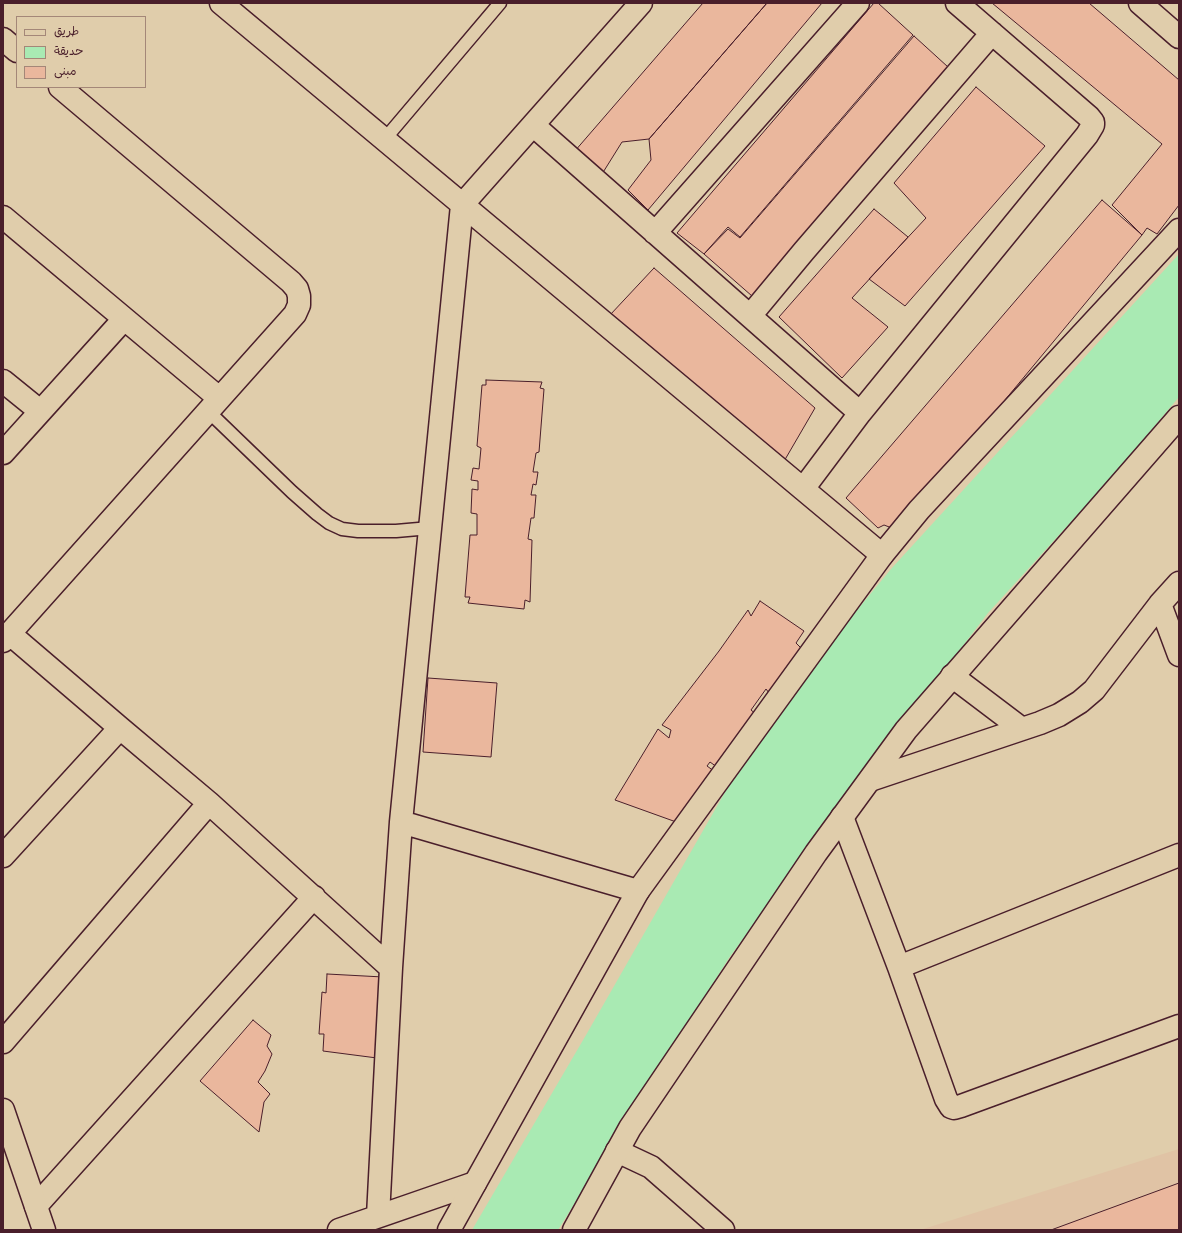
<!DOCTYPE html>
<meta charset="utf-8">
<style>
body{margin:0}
#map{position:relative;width:1182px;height:1233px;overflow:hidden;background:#e0cdab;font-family:"Architects Daughter","Playpen Sans Arabic",sans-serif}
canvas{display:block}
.frame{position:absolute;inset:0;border:4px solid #4a1f2b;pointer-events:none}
.legend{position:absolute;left:16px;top:16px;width:130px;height:72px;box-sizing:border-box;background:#e0cdab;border:1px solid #a48778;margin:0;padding:5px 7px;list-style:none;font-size:12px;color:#4a1f2b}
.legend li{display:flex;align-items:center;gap:8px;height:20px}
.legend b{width:20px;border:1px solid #a48778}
</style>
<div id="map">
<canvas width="1182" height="1233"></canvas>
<div class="frame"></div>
<ul class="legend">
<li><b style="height:5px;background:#e0cdab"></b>طريق</li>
<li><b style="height:11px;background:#a9eab3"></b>حديقة</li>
<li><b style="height:11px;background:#eab79d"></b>مبنى</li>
</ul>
</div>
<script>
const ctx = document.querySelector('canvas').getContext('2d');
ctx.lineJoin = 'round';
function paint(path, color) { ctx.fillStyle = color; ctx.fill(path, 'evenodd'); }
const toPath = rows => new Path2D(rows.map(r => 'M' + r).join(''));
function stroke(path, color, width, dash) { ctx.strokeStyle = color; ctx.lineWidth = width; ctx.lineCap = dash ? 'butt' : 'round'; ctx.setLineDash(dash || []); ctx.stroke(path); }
paint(toPath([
 [1179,1149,1179,1230,920,1230]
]), '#e0c3a5');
paint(toPath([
 [1179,254,1179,397,1111,478,988,613,857,785,729,958,558,1230,472,1230,586,1035,732,780,785,697,891,569]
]), '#a9eab3');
const building = toPath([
 [703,3,767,3,649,139,622,142,602,174,574,152,703,3],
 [767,3,822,3,648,210,628,190,651,160,649,139,767,3],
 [874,3,878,3,913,35,740,237,728,227,704,254,677,233,874,3],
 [992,3,1089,3,1179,80,1179,205,1157,234,1147,228,1142,235,1112,205,1162,144,992,3],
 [914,36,948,67,752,296,704,254,728,229,740,238,914,36],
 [976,87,1045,146,905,306,869,279,926,218,894,183,976,87],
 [1102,200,1142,235,897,530,884,525,878,528,846,498,1102,200],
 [874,209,908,237,852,298,888,327,842,378,779,317,874,209],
 [654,268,815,408,783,463,610,315,654,268],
 [486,380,542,382,540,388,544,389,539,452,536,453,533,472,538,472,536,485,533,484,531,495,536,495,534,518,531,518,528,539,532,540,530,602,525,600,524,609,468,603,470,597,465,597,470,535,477,535,477,514,471,513,472,489,478,490,478,481,471,480,473,468,479,469,481,448,477,446,482,385,486,385,486,380],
 [760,601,804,631,796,643,802,649,769,693,766,689,751,710,757,715,721,770,710,762,707,766,718,774,679,823,615,800,658,729,669,738,671,730,662,725,719,651,748,610,751,616,760,601],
 [428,678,497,683,491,757,423,752,428,678],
 [327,974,383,977,377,1058,323,1051,324,1034,319,1034,322,992,326,993,327,974],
 [253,1020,271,1035,267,1046,272,1054,265,1071,258,1082,270,1094,264,1102,259,1132,200,1081,253,1020],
 [1179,1183,1179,1230,1051,1230,1179,1183]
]);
paint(building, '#eab79d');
stroke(building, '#4a1f2b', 1);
const service = toPath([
 [384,140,500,3],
 [208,411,292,492,317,514,329,523,342,529,358,531,396,531,430,528]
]);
const minor = toPath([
 [221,3,882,555],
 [1140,3,1179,37],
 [3,39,17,51],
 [533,125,860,413],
 [3,217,219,398],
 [655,233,858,3],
 [750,316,804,251,992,33],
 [3,381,40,411],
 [3,453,124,319],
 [803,489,860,413,1087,135,1093,125,1093,122,1089,117,957,3],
 [1160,604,1179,655],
 [10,634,120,728,209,803,391,968],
 [3,641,295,314,299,305,299,296,297,289,291,282,60,87],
 [952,676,1022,729],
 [870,780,1040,723,1059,715,1080,702,1094,690,1160,604,1179,583],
 [842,817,899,967,946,1099,951,1107,954,1108,961,1106,1179,1026],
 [401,822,638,891],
 [3,856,120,728],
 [899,967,1179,855],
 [3,1042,209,803],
 [617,1151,651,1167,723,1230],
 [36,1206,314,897],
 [378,1216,391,968,401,822,462,205,641,3],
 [339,1230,475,1183]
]);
const tertiary = toPath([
 [3,1110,44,1230],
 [449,1230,638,891,882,555,919,510,1179,230],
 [574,1230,630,1128,816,853,906,730,1179,417]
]);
stroke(service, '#4a1f2b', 15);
stroke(minor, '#4a1f2b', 25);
stroke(tertiary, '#4a1f2b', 25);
stroke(service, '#e0cdab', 12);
stroke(minor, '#e0cdab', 22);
stroke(tertiary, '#e0cdab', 22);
</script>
